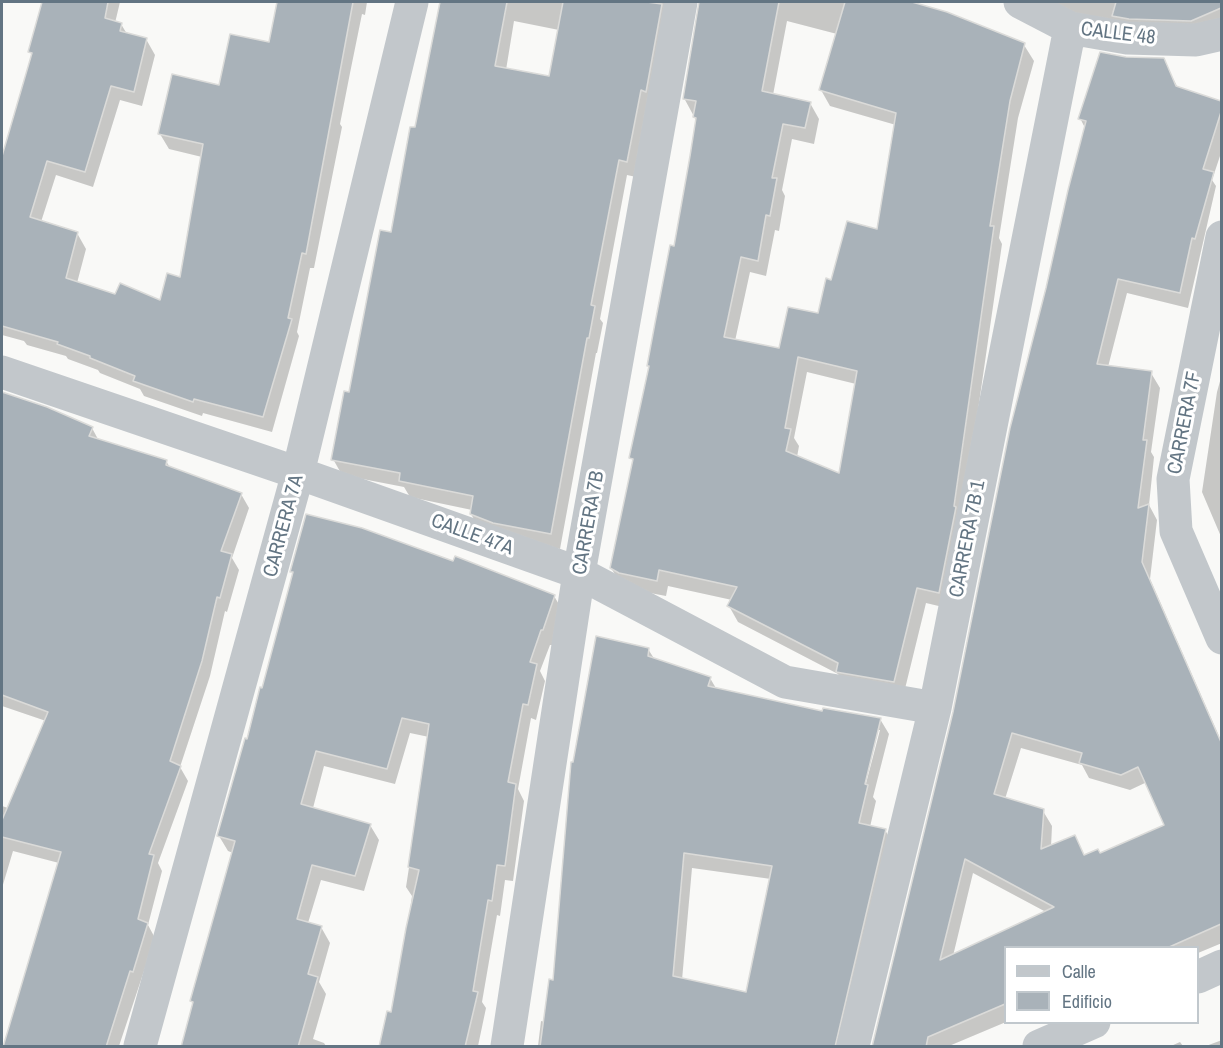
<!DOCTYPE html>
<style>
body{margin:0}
#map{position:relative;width:1223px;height:1048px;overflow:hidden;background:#f9f9f7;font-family:"Archivo Narrow",sans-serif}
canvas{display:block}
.frame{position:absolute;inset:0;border:3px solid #637583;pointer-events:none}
.legend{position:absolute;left:1004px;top:946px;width:195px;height:78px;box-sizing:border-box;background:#fff;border:2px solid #c1c8cd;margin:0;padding:8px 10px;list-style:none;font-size:18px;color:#637583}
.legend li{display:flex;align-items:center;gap:12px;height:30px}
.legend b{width:30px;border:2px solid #c1c8cd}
</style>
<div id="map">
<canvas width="1223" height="1048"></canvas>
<div class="frame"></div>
<ul class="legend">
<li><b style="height:8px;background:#c2c7cb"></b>Calle</li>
<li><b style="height:16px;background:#a9b2b9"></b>Edificio</li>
</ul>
</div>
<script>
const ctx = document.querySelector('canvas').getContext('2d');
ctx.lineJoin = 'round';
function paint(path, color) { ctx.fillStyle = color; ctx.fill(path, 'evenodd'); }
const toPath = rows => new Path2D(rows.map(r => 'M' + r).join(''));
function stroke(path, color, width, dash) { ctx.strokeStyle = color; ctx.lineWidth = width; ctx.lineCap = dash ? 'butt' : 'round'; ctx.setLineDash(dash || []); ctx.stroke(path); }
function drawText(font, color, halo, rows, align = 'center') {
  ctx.font = font + ' "Archivo Narrow",sans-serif'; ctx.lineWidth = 6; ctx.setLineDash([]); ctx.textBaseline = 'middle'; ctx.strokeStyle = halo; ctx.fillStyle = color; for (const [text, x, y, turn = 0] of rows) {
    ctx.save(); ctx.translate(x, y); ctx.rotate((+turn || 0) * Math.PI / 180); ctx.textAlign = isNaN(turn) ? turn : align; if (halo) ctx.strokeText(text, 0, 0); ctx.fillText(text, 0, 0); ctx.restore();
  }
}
paint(toPath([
 [44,2,120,2,115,23,121,24,127,34,146,39,155,55,142,106,120,100,93,187,56,175,41,222,77,233,86,249,77,283,116,296,161,302,181,279,202,157,169,149,160,134,220,87,270,44,279,2,367,2,365,15,362,14,350,73,340,124,342,127,314,268,310,268,297,332,299,336,272,432,203,413,202,416,144,396,140,389,100,373,98,370,68,359,66,356,27,345,24,341,2,335,2,151,4,152,33,57,30,52],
 [449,2,681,2,636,177,627,175,600,319,603,323,597,353,596,353,560,549,480,530,471,514,472,510,410,497,404,487,342,475,333,459,393,234,416,129],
 [514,21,559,30,550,78,506,70],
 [700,2,906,2,946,13,1024,45,1034,61,1018,118,999,238,1002,244,962,521,947,608,926,603,903,697,846,687,838,674,738,622,729,606,732,600,668,586,666,596,629,589,621,584,611,568,634,462,631,457,650,369,648,366,675,248,697,122,684,98],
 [787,21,837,34,821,90,830,106,896,125,878,231,832,281,819,315,780,350,735,341,750,272,766,276,775,230,779,231,785,196,782,190,792,139,814,144,819,119,810,103,773,95],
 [807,372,856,384,840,475,797,457,799,446,794,438],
 [1042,2,1222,2,1222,26,1138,34],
 [1126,58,1163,59,1178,88,1222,103,1222,150,1212,180,1216,186,1188,308,1127,293,1108,367,1151,373,1160,388,1151,452,1154,457,1149,505,1157,520,1150,579,1222,743,1222,943,1198,953,1198,948,1006,948,1006,1022,949,1046,872,1046,955,713,1048,289,1085,128,1080,118],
 [1021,748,1082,765,1089,778,1130,790,1147,782,1166,825,1100,854,1085,856,1075,837,1051,847,1052,826,1043,811,1005,799],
 [973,873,1046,912,953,956],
 [1222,374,1222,539,1202,492,1217,392],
 [2,392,92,428,99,441,166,461,171,469,241,494,249,508,232,558,239,570,227,612,225,611,210,676,180,767,188,781,158,863,162,871,148,925,155,938,119,1046,5,1046,59,863,13,851,2,888,2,806,8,808,46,721,2,706],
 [292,572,554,596,563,611,552,645,550,645,540,671,545,681,536,720,531,718,518,789,524,801,513,881,505,880,500,916,497,915,482,1002,486,1008,478,1046,381,1046,393,1014,409,917,412,896,406,887,429,737,410,733,395,784,324,766,313,808,370,825,379,840,364,891,321,880,308,923,321,927,330,943,319,982,326,994,313,1039,324,1043,326,1046,182,1046,194,1005,191,1001,233,853,228,851,219,836,263,689,294,575],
 [648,649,655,660,710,678,717,690,823,713,880,719,889,734,873,797,876,801,870,827,885,830,894,845,845,1046,538,1046,541,1021,545,1022,554,981],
 [876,730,880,730,864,791,861,791],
 [692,868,771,879,748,994,682,980],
 [1222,1040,1222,1046,1206,1046],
 [1180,1042,1183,1046,1171,1046]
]), '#0003');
const building = toPath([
 [42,2,108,2,105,18,122,23,120,31,147,38,134,92,111,86,85,172,47,161,30,217,78,232,66,278,115,294,120,283,160,300,167,273,180,277,203,144,158,134,172,74,219,85,230,34,269,42,277,2,353,2,306,254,302,253,288,318,292,319,263,417,194,399,193,402,133,381,135,376,90,358,90,356,57,344,58,342,2,326,2,156,32,53,28,52,42,2],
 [440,2,507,2,495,66,549,76,563,2,647,2,662,4,646,92,641,90,627,162,619,160,591,305,595,306,589,338,587,338,551,534,493,523,470,514,473,496,399,481,400,473,331,460,344,391,349,392,380,230,391,232,410,127,415,127,440,2],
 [699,2,779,2,762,91,811,102,805,128,783,124,772,178,777,178,770,216,766,215,758,261,741,257,724,337,779,348,788,307,818,313,826,278,831,280,847,221,877,229,896,113,819,90,845,2,912,2,947,12,1025,43,1010,101,990,226,994,226,954,506,956,507,939,593,917,588,894,682,836,672,838,663,727,606,737,587,659,570,657,581,619,573,610,568,633,459,629,458,649,366,647,366,655,323,670,245,674,246,690,156,696,118,693,117,696,101,683,99,699,2],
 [798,357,857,371,839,473,786,451,791,429,785,428,798,357],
 [1116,2,1221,2,1221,8,1191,21,1129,19,1112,16,1116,2],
 [1100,52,1126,57,1164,58,1176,86,1221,101,1221,112,1203,169,1214,172,1195,239,1192,238,1180,293,1118,279,1097,364,1152,371,1143,440,1147,440,1138,508,1149,504,1142,562,1221,742,1221,924,1167,948,1005,948,1005,1004,928,1037,926,1047,872,1047,953,712,1010,428,1046,288,1068,190,1086,121,1078,119,1100,52],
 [1012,733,1082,753,1079,763,1121,775,1138,767,1164,825,1100,853,1098,849,1084,855,1075,835,1041,849,1044,809,994,794,1012,733],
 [965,859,1054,907,940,960,965,859],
 [2,392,47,407,93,427,89,436,167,460,166,465,242,493,221,551,232,554,220,598,217,597,202,661,170,761,181,766,149,854,154,855,138,919,148,923,133,972,130,971,106,1047,3,1047,61,852,2,837,2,820,48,712,2,695,2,392],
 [306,514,362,528,453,561,455,556,555,595,543,630,541,630,530,662,537,664,528,705,523,704,508,782,516,784,505,866,497,865,492,901,488,900,473,991,478,992,465,1047,379,1047,387,1011,391,1012,406,928,419,870,408,867,429,724,402,718,387,769,316,751,301,804,371,824,355,876,312,865,297,919,322,926,308,974,318,977,298,1047,181,1047,193,1002,190,1001,235,841,217,836,245,738,247,739,260,687,262,688,293,572,290,572,306,514],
 [596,636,649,648,648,656,711,677,708,686,822,711,823,708,881,718,865,784,868,785,859,823,886,829,835,1047,540,1047,549,979,553,980,571,762,573,762,596,636],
 [684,853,772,866,746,992,673,976,684,853]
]);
paint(building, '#a9b2b9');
stroke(building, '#dbdbd9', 1.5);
stroke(toPath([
 [1020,2,1070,28,1127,38,1196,40,1222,34],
 [1222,237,1173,479,1176,531,1222,638],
 [2,372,298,473,579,573,785,682,935,708],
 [1198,977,1222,966],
 [140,1046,298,473,412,2],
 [507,1046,579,573,681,2],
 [853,1046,935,708,1070,28],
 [1039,1046,1094,1022]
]), '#c2c7cb', 33);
drawText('20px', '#637583', '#fff', [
 ["CALLE 48",1118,34,7],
 ["CARRERA 7F",1185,423,-79],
 ["CARRERA 7B",589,523,-80],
 ["CARRERA 7A",284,526,-75],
 ["CALLE 47A",472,535,20],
 ["CARRERA 7B 1",968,539,-79]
]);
</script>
